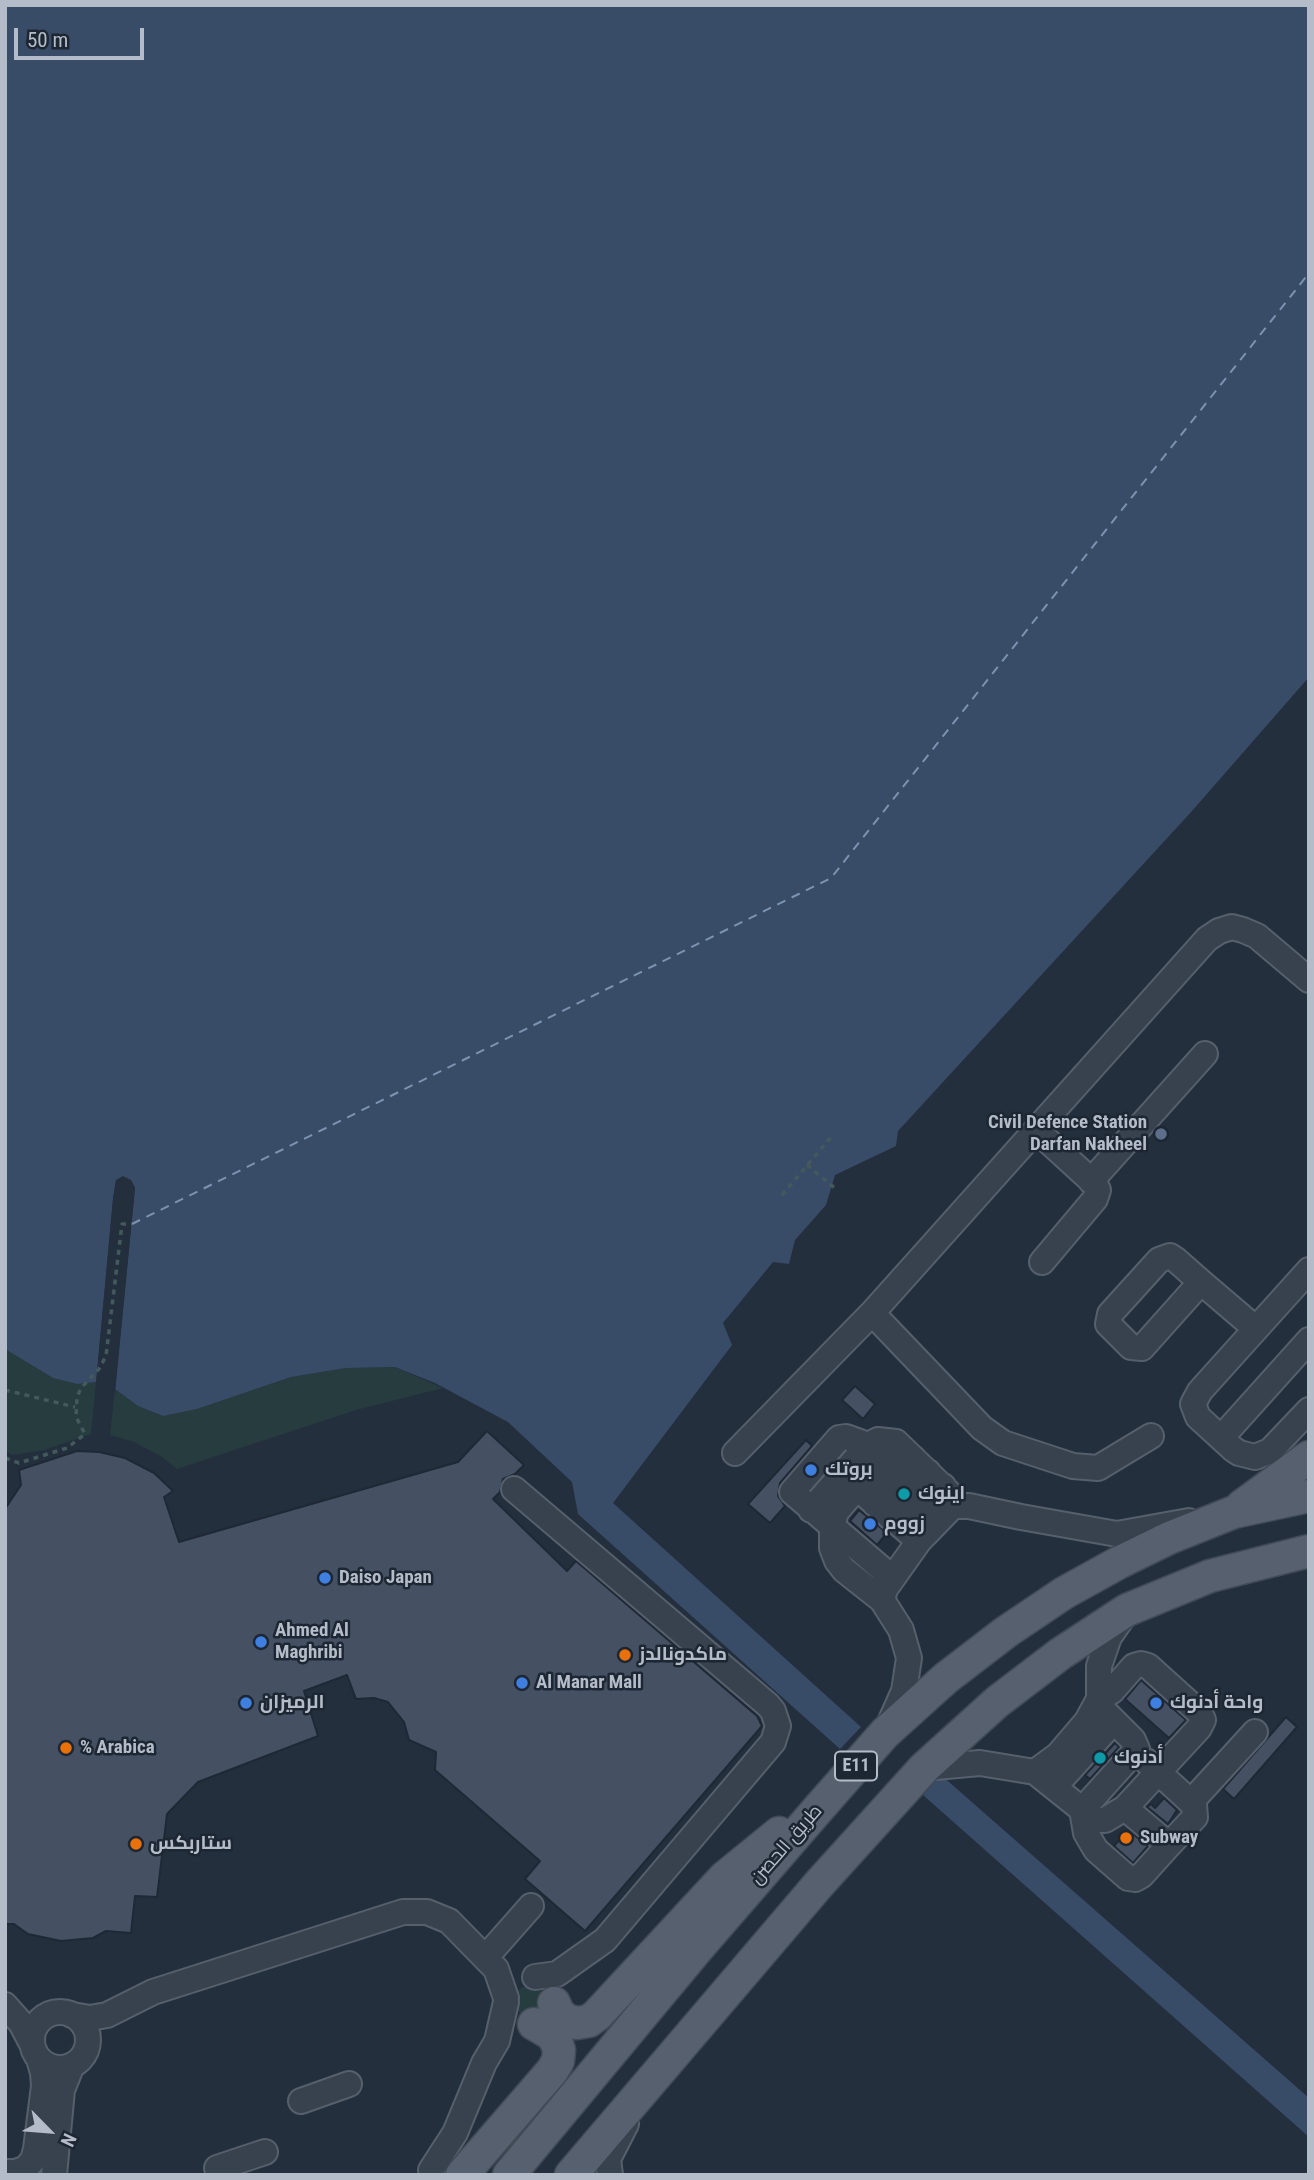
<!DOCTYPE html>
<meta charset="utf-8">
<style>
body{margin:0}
#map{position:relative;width:1314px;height:2180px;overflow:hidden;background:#242f3e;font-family:"Roboto Condensed",sans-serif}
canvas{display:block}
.frame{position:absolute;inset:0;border:7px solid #b4bcc9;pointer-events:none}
.north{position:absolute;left:14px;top:2096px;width:70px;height:70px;-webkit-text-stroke:5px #1d2633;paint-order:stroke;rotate:115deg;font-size:19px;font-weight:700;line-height:28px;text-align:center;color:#b4bcc9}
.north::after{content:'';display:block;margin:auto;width:24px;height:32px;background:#b4bcc9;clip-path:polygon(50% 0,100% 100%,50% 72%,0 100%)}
.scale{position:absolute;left:14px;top:28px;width:130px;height:32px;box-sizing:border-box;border:4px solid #b4bcc9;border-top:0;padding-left:9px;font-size:21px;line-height:24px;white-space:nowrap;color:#b4bcc9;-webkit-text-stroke:5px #1d2633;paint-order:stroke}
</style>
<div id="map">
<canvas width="1314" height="2180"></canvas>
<div class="frame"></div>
<div class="north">N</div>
<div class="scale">50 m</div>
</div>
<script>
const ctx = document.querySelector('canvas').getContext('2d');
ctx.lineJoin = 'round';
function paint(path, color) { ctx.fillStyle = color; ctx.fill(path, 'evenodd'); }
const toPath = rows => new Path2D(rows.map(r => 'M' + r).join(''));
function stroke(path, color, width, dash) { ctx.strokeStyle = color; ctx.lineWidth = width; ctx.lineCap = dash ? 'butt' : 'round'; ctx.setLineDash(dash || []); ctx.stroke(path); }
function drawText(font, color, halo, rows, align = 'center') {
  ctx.font = font + ' "Roboto Condensed",Cairo,sans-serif'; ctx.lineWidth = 5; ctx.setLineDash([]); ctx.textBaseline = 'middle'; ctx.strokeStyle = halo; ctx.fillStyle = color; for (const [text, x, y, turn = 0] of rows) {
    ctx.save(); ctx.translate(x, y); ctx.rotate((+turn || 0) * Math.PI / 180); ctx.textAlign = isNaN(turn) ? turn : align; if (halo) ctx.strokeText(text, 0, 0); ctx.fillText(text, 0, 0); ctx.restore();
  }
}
paint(toPath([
 [5,1349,53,1378,77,1384,96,1382,91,1434,44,1450,12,1455,5,1450],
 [395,1367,443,1388,356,1410,177,1469,162,1457,134,1442,110,1435,115,1389,138,1406,163,1416,197,1409,291,1377,346,1368],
 '514 2001a15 15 0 1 1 30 0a15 15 0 1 1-30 0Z'
]), '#263c3f');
paint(toPath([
 [5,5,1309,5,1309,677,1192,811,898,1131,896,1146,835,1175,826,1205,795,1240,789,1264,773,1262,723,1323,732,1345,613,1503,861,1727,840,1749,578,1514,572,1482,508,1422,435,1383,395,1367,346,1368,291,1377,197,1409,163,1416,138,1406,115,1389,135,1188,131,1180,116,1180,113,1199,96,1382,77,1384,53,1378,5,1349],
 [941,1775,1309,2098,1309,2137,923,1795]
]), '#394c67');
paint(toPath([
 [123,1176,131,1180,135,1188,115,1393,112,1389,132,1188,128,1182,123,1180,119,1182,116,1199,100,1382,96,1385,113,1199,116,1180]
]), '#242f3e');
stroke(toPath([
 [132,1224,831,878,1309,273]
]), '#7c92b1', 2, [9, 7]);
const building = toPath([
 [855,1386,875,1404,863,1419,842,1400,855,1386],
 [487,1431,524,1465,515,1474,503,1479,500,1492,493,1499,567,1571,576,1561,757,1716,762,1726,585,1931,525,1879,540,1861,435,1770,436,1752,409,1740,404,1722,388,1702,374,1698,356,1699,347,1675,304,1691,318,1736,198,1782,167,1814,157,1897,135,1896,131,1933,106,1931,93,1938,61,1941,28,1934,14,1924,5,1924,5,1509,21,1485,19,1470,77,1451,99,1452,125,1458,154,1473,173,1491,164,1497,179,1542,458,1462,487,1431],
 [806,1440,812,1446,780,1483,778,1496,785,1506,770,1523,748,1504,806,1440],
 [859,1510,887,1533,877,1545,850,1521,859,1510],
 [1141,1680,1186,1720,1169,1738,1125,1699,1141,1680],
 [1286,1717,1297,1727,1234,1799,1223,1789,1286,1717],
 [1115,1743,1119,1747,1090,1779,1085,1775,1115,1743],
 [1164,1798,1177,1810,1168,1824,1147,1807,1151,1804,1155,1808,1164,1798],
 [1128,1830,1148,1846,1133,1863,1114,1846,1128,1830]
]);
paint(building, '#455162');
stroke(building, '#1f2835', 2);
const minor = toPath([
 [1036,1130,1095,1184,1098,1190,1095,1199,1042,1262],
 [1091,1181,1205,1054],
 [1309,1270,1200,1391,1193,1404,1198,1417,1233,1449,1239,1453,1255,1457,1270,1451,1309,1410],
 [1201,1282,1142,1348,1131,1347,1108,1324,1110,1314,1159,1260,1170,1256,1176,1260,1201,1282,1256,1329],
 [872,1313,982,1428,1003,1443,1073,1466,1098,1468,1151,1436],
 [1221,1438,1309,1340],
 [735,1453,872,1313,1207,939,1219,931,1232,927,1243,930,1257,936,1309,980],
 [857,1488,919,1541],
 [514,1489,768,1705,773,1711,778,1726,773,1742,605,1940,557,1974,535,1977],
 [875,1504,913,1458],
 [811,1510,868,1445],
 [890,1517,928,1472],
 [905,1529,943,1486],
 [890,1579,882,1569,792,1492,839,1438,846,1437,868,1445,878,1440,896,1442],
 [882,1600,844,1570,837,1561,832,1548,832,1527,836,1512,896,1442,951,1495,953,1506],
 [1125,1614,1109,1637,1099,1666,1099,1699,1103,1710,1133,1740,1137,1749,1082,1810,1086,1833,1096,1850,1128,1878,1135,1879,1142,1875,1169,1845],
 [888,1727,904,1691,909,1658,901,1630,882,1600,885,1589,919,1541,953,1506,969,1506,1021,1517,1117,1534,1189,1521],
 [924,1768,980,1763,1035,1772,1095,1820,1105,1820,1125,1808,1199,1728,1203,1720,1200,1713,1148,1666,1141,1664,1134,1666,1112,1691,1099,1699,1087,1721,1058,1755,1035,1772],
 [1054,1787,1114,1721],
 [1191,1802,1255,1732],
 [1125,1808,1169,1845,1195,1817,1194,1805,1146,1761],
 [486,1957,531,1906],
 [5,2005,21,2023,32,2044],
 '32 2040a28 28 0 1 1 56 0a28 28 0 1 1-56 0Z',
 [72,2015,90,2018,107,2015,153,1992,403,1912,427,1912,449,1921,496,1969,506,1998],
 [301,2101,349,2084],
 [217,2168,265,2152],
 [431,2170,455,2133,484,2063,497,2041,506,2002],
 [5,2172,15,2172,25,2169,33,2160,36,2149,44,2086,43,2073,39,2059],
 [54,2175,62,2090,72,2065],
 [610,2175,608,2159,626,2124]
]);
const major = toPath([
 [1242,1506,1309,1457],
 [554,2003,558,2012,566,2020,577,2023,589,2021,597,2015,725,1877,779,1833],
 [462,2175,552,2071,558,2061,559,2050,556,2041,551,2034,534,2024],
 [509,2175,697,1949,819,1808,885,1733,946,1678,1006,1632,1064,1593,1120,1562,1169,1538,1234,1512,1309,1496],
 [571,2175,819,1884,924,1768,997,1702,1060,1654,1127,1610,1210,1576,1309,1551]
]);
stroke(minor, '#565f6c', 28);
stroke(major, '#414a57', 35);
stroke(toPath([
 [807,1165,837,1190],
 [782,1195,832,1136],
 [5,1390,75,1407],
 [5,1458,19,1463,67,1448,85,1434,76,1417,77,1397,81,1388,99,1369,106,1356,122,1224,132,1224]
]), '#44595c', 3.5, [5, 5]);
stroke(minor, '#38414e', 24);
stroke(major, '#56606e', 32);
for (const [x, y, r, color] of [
 [1161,1134,7,"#5c6f8a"],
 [811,1470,7,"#3f7fe0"],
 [904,1494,7,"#0f9aa8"],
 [870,1524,7,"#3f7fe0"],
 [325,1578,7,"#3f7fe0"],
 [261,1642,7,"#3f7fe0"],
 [625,1655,7,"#e8710a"],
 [522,1683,7,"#3f7fe0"],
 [246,1703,7,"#3f7fe0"],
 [1156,1703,7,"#3f7fe0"],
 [66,1748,7,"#e8710a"],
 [1100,1758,7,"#0f9aa8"],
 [1126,1838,7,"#e8710a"],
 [136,1844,7,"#e8710a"]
]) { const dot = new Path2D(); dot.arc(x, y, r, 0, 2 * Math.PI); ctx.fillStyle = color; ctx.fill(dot); stroke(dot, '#1d2633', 2.5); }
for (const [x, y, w] of [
 [856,1766,42]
]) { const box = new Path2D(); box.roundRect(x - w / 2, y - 14.5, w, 29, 5); ctx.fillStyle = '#1d2633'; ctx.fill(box); stroke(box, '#b4bcc9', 2); }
drawText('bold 18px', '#b4bcc9', null, [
 ["E11",856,1766]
]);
drawText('bold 19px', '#b4bcc9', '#1d2633', [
 ["Civil Defence Station",1147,1123,"right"],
 ["Darfan Nakheel",1147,1145,"right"],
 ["بروتك",825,1470],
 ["اينوك",918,1494],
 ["زووم",884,1524],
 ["Daiso Japan",339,1578],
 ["Ahmed Al",275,1631],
 ["Maghribi",275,1653],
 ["ماكدونالدز",639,1655],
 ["Al Manar Mall",536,1683],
 ["الرميزان",260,1703],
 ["واحة أدنوك",1170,1703],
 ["% Arabica",80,1748],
 ["أدنوك",1114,1758],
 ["Subway",1140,1838],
 ["ستاربكس",150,1844]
], 'left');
drawText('19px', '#b4bcc9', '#1d2633', [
 ["طريق الحصن",787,1845,-49]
]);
</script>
